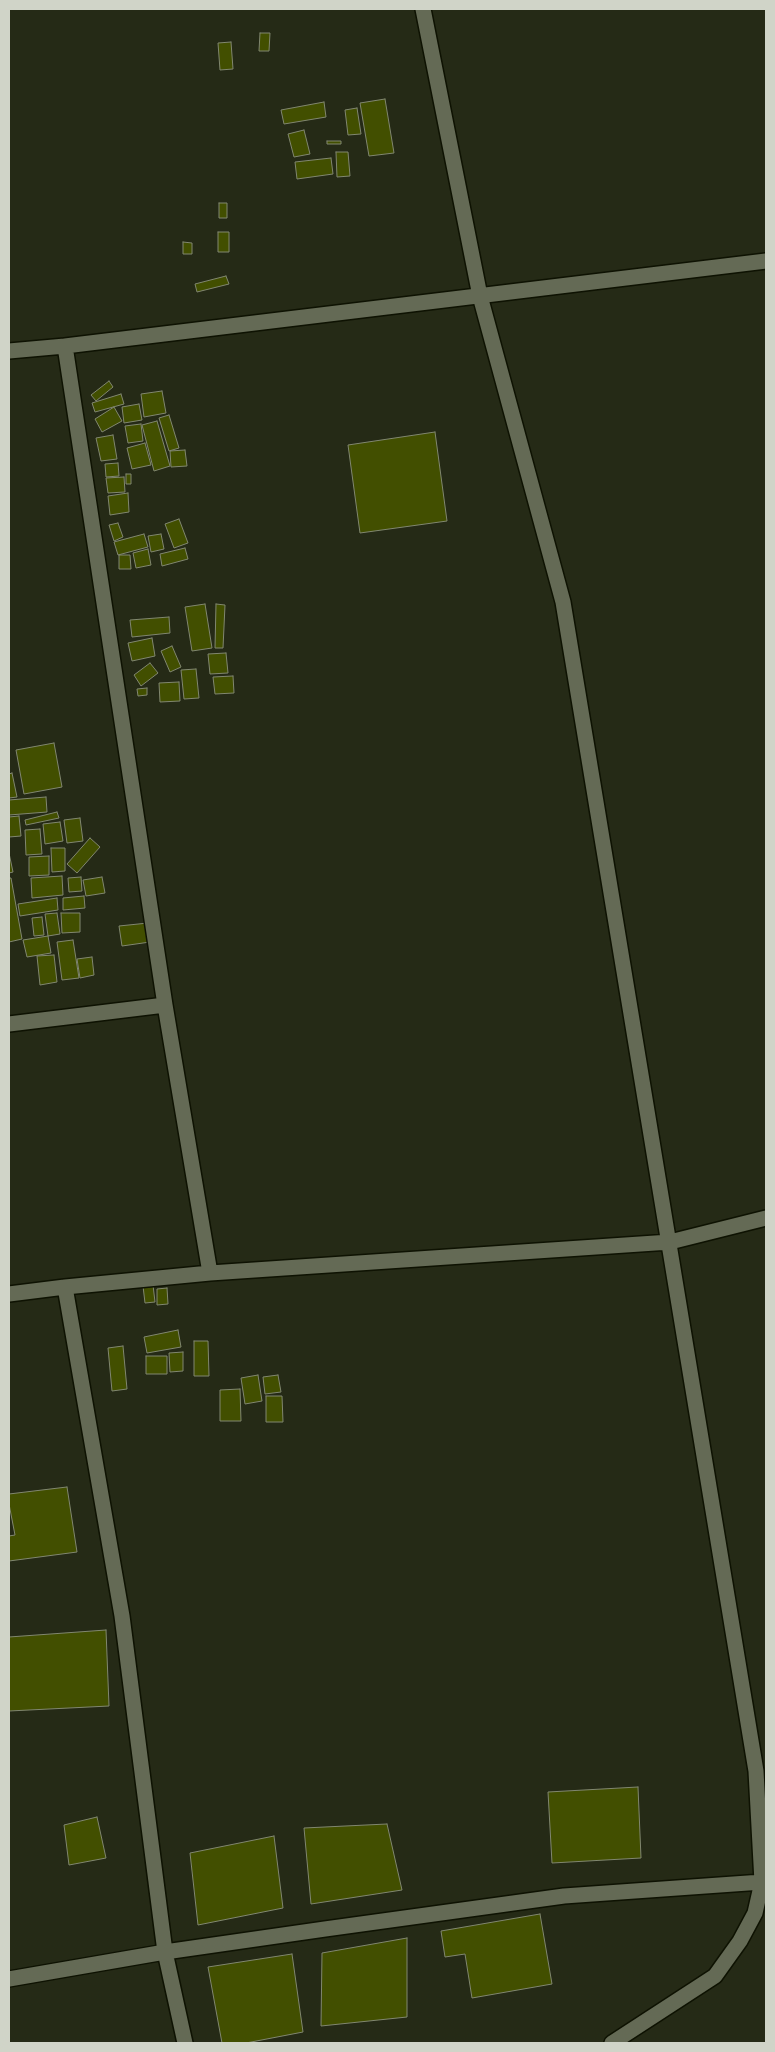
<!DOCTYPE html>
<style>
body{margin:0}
#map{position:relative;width:775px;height:2052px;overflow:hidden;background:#252a16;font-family:"Fira Sans",sans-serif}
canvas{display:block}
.frame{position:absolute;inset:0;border:10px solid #d0d4c8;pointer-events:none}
</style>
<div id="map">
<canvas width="775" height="2052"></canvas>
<div class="frame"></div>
</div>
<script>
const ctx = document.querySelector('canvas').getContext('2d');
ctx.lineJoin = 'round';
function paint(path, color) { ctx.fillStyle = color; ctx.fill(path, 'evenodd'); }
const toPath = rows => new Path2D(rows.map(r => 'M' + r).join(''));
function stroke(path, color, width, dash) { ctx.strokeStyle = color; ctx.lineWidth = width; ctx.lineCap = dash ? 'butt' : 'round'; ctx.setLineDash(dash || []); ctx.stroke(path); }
const building = toPath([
 [260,33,270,33,269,51,259,51,260,33],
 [231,42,233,69,220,70,218,43,231,42],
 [385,99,394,153,369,156,360,103,385,99],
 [324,102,326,117,284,124,281,110,324,102],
 [357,108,361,134,348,135,345,110,357,108],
 [304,130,310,154,294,157,288,134,304,130],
 [327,141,341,141,341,144,327,144,327,141],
 [336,152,348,152,350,176,337,177,336,152],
 [331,158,333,174,297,179,295,162,331,158],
 [219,203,227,203,227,218,219,218,219,203],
 [218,232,229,232,229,252,218,252,218,232],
 [183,242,192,243,192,254,183,254,183,242],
 [226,276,229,284,197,292,195,284,226,276],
 [109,381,113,387,96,401,91,395,109,381],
 [162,391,166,413,144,417,141,394,162,391],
 [121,394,124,404,95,412,92,403,121,394],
 [139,404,142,420,124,423,122,407,139,404],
 [114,407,122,421,102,432,95,419,114,407],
 [169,415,179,448,169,451,159,418,169,415],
 [157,421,170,466,154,471,142,425,157,421],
 [141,424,143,441,128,443,125,426,141,424],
 [435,432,447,521,360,533,348,445,435,432],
 [113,435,117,459,101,461,96,438,113,435],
 [145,443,151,465,132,469,127,448,145,443],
 [185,450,187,466,171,467,170,451,185,450],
 [118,463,119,476,106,477,105,464,118,463],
 [126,474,131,474,131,484,126,484,126,474],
 [124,477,125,492,108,493,106,478,124,477],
 [128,493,129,512,110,515,108,496,128,493],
 [179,519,188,543,174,548,165,524,179,519],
 [118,523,123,537,114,541,109,525,118,523],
 [144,534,148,547,118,555,114,542,144,534],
 [161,534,164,549,151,552,148,536,161,534],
 [185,548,188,559,162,566,160,554,185,548],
 [148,549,151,565,136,568,133,553,148,549],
 [119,555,130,555,131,569,119,569,119,555],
 [205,604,212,648,192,651,185,607,205,604],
 [216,604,225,605,223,648,215,648,216,604],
 [169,617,170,633,132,637,130,620,169,617],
 [152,638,155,656,132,661,128,643,152,638],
 [172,646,181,667,170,672,161,651,172,646],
 [226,653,228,673,210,674,208,654,226,653],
 [150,663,158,673,141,686,134,675,150,663],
 [196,669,199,698,184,699,181,670,196,669],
 [233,676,234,693,215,694,213,677,233,676],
 [179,682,180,701,160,702,159,683,179,682],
 [147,688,147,695,138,696,137,689,147,688],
 [54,743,62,787,24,794,16,750,54,743],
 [12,773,17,797,9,798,9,774,12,773],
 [46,797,47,812,9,815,9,800,46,797],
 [57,812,59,818,26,825,25,820,57,812],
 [19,816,21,836,9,837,9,817,19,816],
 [80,818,83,841,67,843,64,820,80,818],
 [60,822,63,841,45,844,43,824,60,822],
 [40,829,42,854,26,855,25,830,40,829],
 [90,838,100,847,77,873,67,864,90,838],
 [51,848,65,848,65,871,52,872,51,848],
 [9,853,13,872,9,873,9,853],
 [49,856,49,875,29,876,29,857,49,856],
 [62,876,63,895,32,898,31,878,62,876],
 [81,877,82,891,69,892,68,878,81,877],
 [102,877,105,893,86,896,83,880,102,877],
 [9,878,11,878,22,939,9,942,9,878],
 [84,896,85,908,63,910,63,898,84,896],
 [57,898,58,910,20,916,18,904,57,898],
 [57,913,60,934,48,936,45,914,57,913],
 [61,913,80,913,80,932,62,933,61,913],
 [42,917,44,935,34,936,32,918,42,917],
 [148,923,150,942,122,946,119,926,148,923],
 [48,936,51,953,27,957,23,940,48,936],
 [73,940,79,978,62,980,57,942,73,940],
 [54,955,57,982,40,985,37,956,54,955],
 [92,957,94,975,80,978,77,959,92,957],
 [153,1285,155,1302,145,1303,143,1286,153,1285],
 [167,1288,168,1304,157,1305,157,1289,167,1288],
 [178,1330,181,1347,147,1353,144,1337,178,1330],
 [194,1341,208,1341,209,1376,194,1376,194,1341],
 [123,1346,127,1389,112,1391,108,1348,123,1346],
 [183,1352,183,1371,170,1372,169,1353,183,1352],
 [146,1356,167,1356,167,1374,146,1374,146,1356],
 [258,1375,262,1401,245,1404,241,1378,258,1375],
 [278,1375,281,1392,265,1394,263,1377,278,1375],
 [240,1389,241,1421,220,1421,220,1390,240,1389],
 [266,1396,282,1396,283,1422,266,1422,266,1396],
 [67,1487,77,1552,9,1561,9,1536,15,1535,9,1504,9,1494,67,1487],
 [106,1630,109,1706,9,1711,9,1637,106,1630],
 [638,1787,641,1858,552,1863,548,1792,638,1787],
 [97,1817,106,1858,69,1865,64,1825,97,1817],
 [387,1824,402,1890,311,1904,304,1828,387,1824],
 [274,1836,283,1908,198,1925,190,1853,274,1836],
 [540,1914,552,1984,472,1998,465,1954,445,1957,441,1931,540,1914],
 [407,1938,407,2017,321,2026,322,1953,407,1938],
 [292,1954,303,2032,246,2043,222,2043,208,1967,292,1954]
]);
paint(building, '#424f00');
stroke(building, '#818770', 1);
const street = toPath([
 [423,9,480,296,563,602,756,1771,762,1882,755,1913,740,1941,715,1976,612,2043],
 [65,346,165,1005,210,1273],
 [9,351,65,346,766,261],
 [9,1024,165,1005],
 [65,1287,122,1616,165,1952,185,2043],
 [9,1294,65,1287,210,1273,670,1242,766,1218],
 [9,1979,165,1952,325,1929,564,1896,762,1882]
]);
stroke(street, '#0e1202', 18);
stroke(street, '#646a55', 15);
</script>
